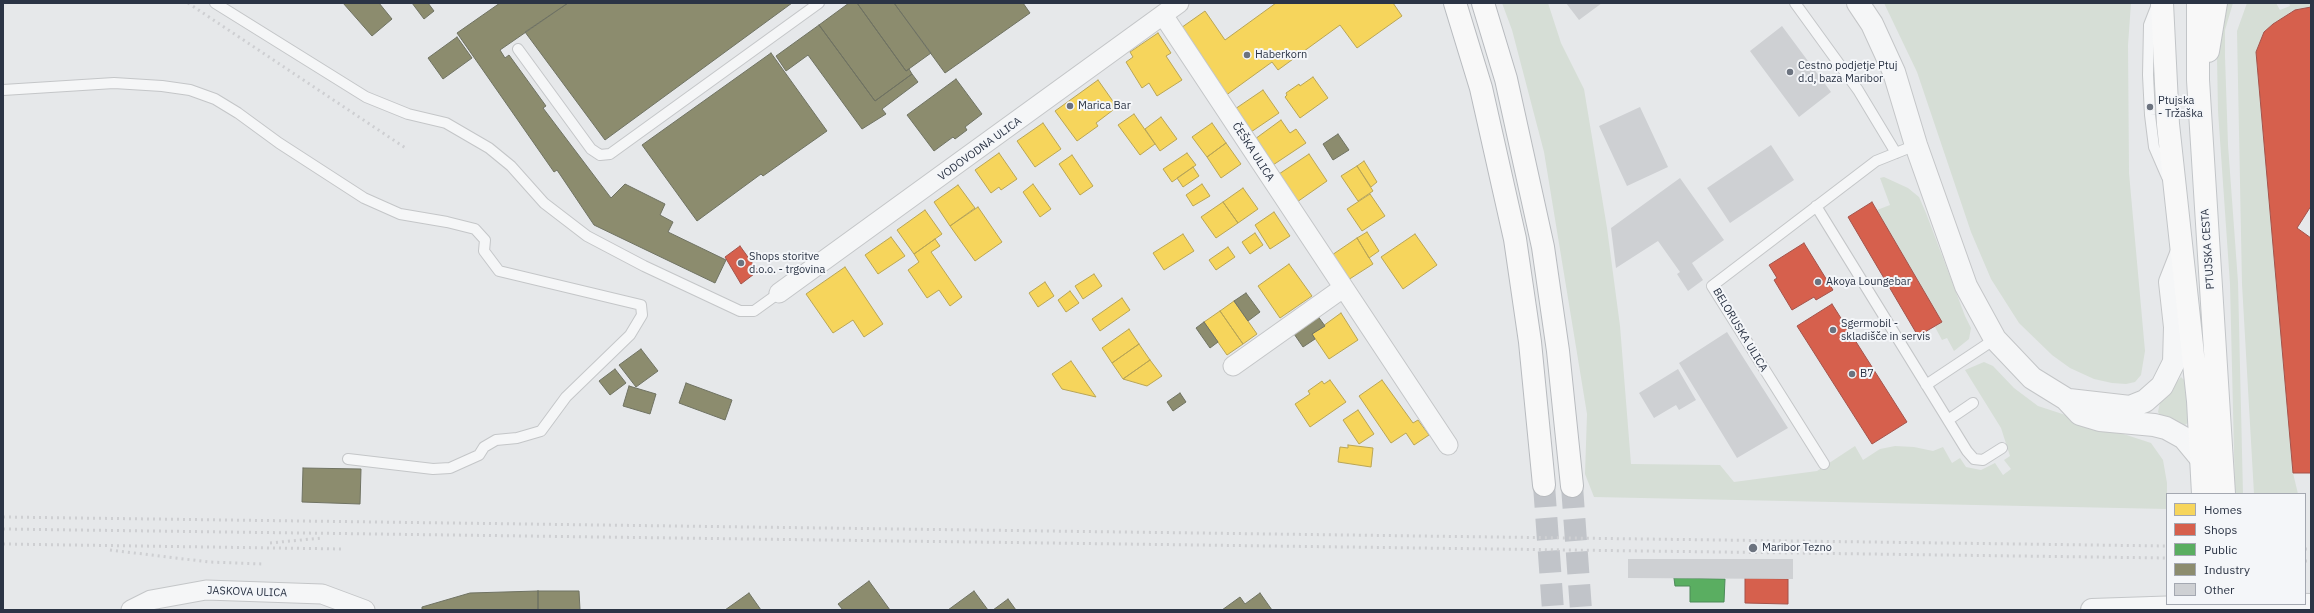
<!DOCTYPE html>
<meta charset="utf-8">
<style>
body{margin:0}
#map{position:relative;width:2314px;height:613px;overflow:hidden;background:#e6e8ea;font-family:"IBM Plex Sans",sans-serif}
canvas{display:block}
.frame{position:absolute;inset:0;border:4px solid #2b3445;pointer-events:none}
.legend{position:absolute;left:2166px;top:493px;width:140px;height:112px;box-sizing:border-box;background:#f4f6f9;border:1px solid #a4a8b1;margin:0;padding:5px 7px;list-style:none;font-size:12px;color:#2b3445}
.legend li{display:flex;align-items:center;gap:8px;height:20px}
.legend b{width:20px;border:1px solid #a4a8b1}
</style>
<div id="map">
<canvas width="2314" height="613"></canvas>
<div class="frame"></div>
<ul class="legend">
<li><b style="height:11px;background:#f6d55c"></b>Homes</li>
<li><b style="height:11px;background:#d6604d"></b>Shops</li>
<li><b style="height:11px;background:#5aae61"></b>Public</li>
<li><b style="height:11px;background:#8c8c6e"></b>Industry</li>
<li><b style="height:11px;background:#ced0d3"></b>Other</li>
</ul>
</div>
<script>
const ctx = document.querySelector('canvas').getContext('2d');
ctx.lineJoin = 'round';
function paint(path, color) { ctx.fillStyle = color; ctx.fill(path, 'evenodd'); }
const toPath = rows => new Path2D(rows.map(r => 'M' + r).join(''));
function stroke(path, color, width, dash) { ctx.strokeStyle = color; ctx.lineWidth = width; ctx.lineCap = dash ? 'butt' : 'round'; ctx.setLineDash(dash || []); ctx.stroke(path); }
function drawText(font, color, halo, rows, align = 'center') {
  ctx.font = font + ' "IBM Plex Sans",sans-serif'; ctx.lineWidth = 4; ctx.setLineDash([]); ctx.textBaseline = 'middle'; ctx.strokeStyle = halo; ctx.fillStyle = color; for (const [text, x, y, turn = 0] of rows) {
    ctx.save(); ctx.translate(x, y); ctx.rotate((+turn || 0) * Math.PI / 180); ctx.textAlign = isNaN(turn) ? turn : align; if (halo) ctx.strokeText(text, 0, 0); ctx.fillText(text, 0, 0); ctx.restore();
  }
}
paint(toPath([
 [1502,3,1548,3,1561,43,1584,89,1607,228,1620,326,1631,464,1720,465,1734,482,1817,471,1855,446,1863,460,1880,449,1895,446,1914,447,1933,451,1943,447,1952,463,1960,458,1966,467,1981,470,1995,463,2003,475,2011,469,2004,460,2010,456,2001,428,1965,370,1984,362,1993,366,2014,388,2038,406,2151,443,2163,460,2167,483,2167,509,1594,497,1585,474,1587,414,1544,152,1512,30],
 [1884,3,2131,3,2128,45,2129,173,2145,351,2141,375,2135,382,2126,384,2112,383,2094,379,2070,368,2052,355,2019,323,1991,279,1971,232,1917,72],
 [2223,3,2233,3,2225,30,2225,57,2228,145,2238,282,2243,494,2235,494,2230,284,2218,111,2217,57],
 [2247,3,2276,3,2280,10,2290,6,2289,3,2311,3,2311,7,2292,11,2273,24,2264,32,2256,52,2293,473,2298,494,2254,494,2242,284,2237,31],
 [1884,177,1908,188,1919,197,1926,213,1965,316,1971,328,1969,339,1954,351,1947,338,1942,340,1935,327,1942,322,1877,210,1890,205,1880,178],
 [2181,377,2185,381,2189,422,2185,425,2160,415,2158,412,2160,402]
]), '#d6ded6');
const homes = toPath([
 [1276,3,1393,3,1402,16,1357,48,1340,25,1278,70,1272,62,1225,96,1178,30,1205,11,1225,40,1276,3],
 [1158,33,1171,53,1166,56,1182,80,1157,96,1149,83,1142,88,1126,62,1133,57,1130,52,1158,33],
 [1313,77,1328,98,1300,118,1285,97,1287,95,1286,93,1299,84,1300,86,1313,77],
 [1098,80,1117,107,1096,123,1098,126,1077,141,1055,111,1098,80],
 [1263,90,1279,113,1251,132,1235,109,1263,90],
 [1134,114,1155,144,1140,155,1118,125,1134,114],
 [1161,117,1177,139,1160,151,1145,129,1161,117],
 [1281,120,1290,133,1296,129,1306,143,1273,165,1255,139,1281,120],
 [1043,123,1061,149,1035,167,1017,141,1043,123],
 [1212,123,1226,143,1207,157,1192,137,1212,123],
 [1226,143,1241,164,1221,178,1207,157,1226,143],
 [999,153,1017,179,1001,190,999,187,991,193,975,170,999,153],
 [1187,153,1196,165,1172,182,1163,169,1187,153],
 [1309,154,1327,181,1297,202,1279,174,1309,154],
 [1072,155,1093,186,1080,195,1059,164,1072,155],
 [1364,161,1377,182,1371,187,1357,166,1364,161],
 [1357,166,1373,191,1358,201,1341,176,1357,166],
 [1193,167,1199,176,1183,187,1177,178,1193,167],
 [1033,184,1051,209,1040,217,1023,192,1033,184],
 [1202,184,1210,196,1193,206,1186,195,1202,184],
 [958,185,975,208,950,226,934,202,958,185],
 [1243,188,1258,209,1238,223,1223,202,1243,188],
 [1370,194,1385,216,1362,231,1347,209,1370,194],
 [1223,202,1238,223,1216,238,1201,217,1223,202],
 [978,207,1002,242,975,261,950,226,978,207],
 [925,210,942,234,914,254,897,230,925,210],
 [1274,212,1290,236,1270,249,1255,225,1274,212],
 [1367,232,1379,251,1369,258,1357,238,1367,232],
 [1255,233,1263,245,1250,254,1242,242,1255,233],
 [1183,234,1194,251,1164,270,1153,253,1183,234],
 [1415,234,1437,265,1403,289,1381,257,1415,234],
 [891,237,905,256,878,274,865,255,891,237],
 [1357,238,1373,264,1348,280,1332,255,1357,238],
 [935,239,940,246,931,252,962,297,950,306,939,290,927,298,908,270,919,262,914,254,935,239],
 [1228,247,1235,257,1216,270,1209,260,1228,247],
 [1289,264,1312,296,1280,318,1258,286,1289,264],
 [845,267,883,324,864,337,853,320,833,333,806,294,845,267],
 [1094,274,1102,286,1083,299,1075,286,1094,274],
 [1045,282,1054,296,1038,307,1029,293,1045,282],
 [1070,291,1079,303,1066,312,1058,300,1070,291],
 [1122,298,1130,310,1100,331,1092,319,1122,298],
 [1234,301,1257,334,1243,344,1220,311,1234,301],
 [1220,311,1243,344,1227,355,1204,322,1220,311],
 [1341,313,1358,340,1329,359,1312,334,1341,313],
 [1129,329,1139,344,1112,363,1102,348,1129,329],
 [1139,344,1150,360,1123,379,1112,363,1139,344],
 [1150,360,1162,376,1147,386,1123,379,1150,360],
 [1071,361,1096,397,1062,389,1052,374,1071,361],
 [1330,380,1346,402,1310,427,1295,404,1310,394,1308,391,1322,381,1324,384,1330,380],
 [1382,380,1413,423,1418,420,1429,435,1414,445,1406,433,1391,443,1359,396,1382,380],
 [1358,410,1374,434,1359,444,1343,420,1358,410],
 [1348,445,1373,448,1371,467,1338,462,1340,447,1348,448,1348,445]
]);
paint(homes, '#f6d55c');
stroke(homes, '#b9a555', 1);
const shops = toPath([
 [2311,7,2311,206,2297,228,2311,238,2311,473,2293,473,2256,52,2264,32,2273,24,2295,10,2311,7],
 [1872,202,1942,322,1918,336,1848,217,1872,202],
 [1804,243,1833,290,1816,300,1814,297,1792,310,1774,280,1777,278,1769,265,1804,243],
 [740,246,758,271,741,284,725,257,740,246],
 [1832,304,1907,422,1872,444,1797,326,1832,304],
 [1745,578,1788,579,1788,604,1745,603,1745,578]
]);
paint(shops, '#d6604d');
stroke(shops, '#a3534b', 1);
const public = toPath([
 [1674,578,1725,579,1724,602,1690,602,1690,586,1675,586,1674,578]
]);
paint(public, '#5aae61');
stroke(public, '#4c8959', 1);
const industry = toPath([
 [343,3,379,3,392,19,372,36,343,3],
 [412,3,428,3,434,11,424,19,412,3],
 [500,3,568,3,500,50,505,58,509,55,546,106,543,108,611,198,625,184,665,204,660,215,673,222,668,232,726,260,715,283,594,225,557,170,554,172,457,33,500,3],
 [568,3,792,3,605,140,525,32,568,3],
 [849,3,857,3,906,71,909,69,912,74,875,101,819,25,849,3],
 [857,3,894,3,931,53,906,71,857,3],
 [894,3,1023,3,1030,13,945,73,894,3],
 [819,25,875,101,912,74,918,82,882,109,886,114,862,129,808,55,786,71,776,56,819,25],
 [457,37,472,58,443,79,428,58,457,37],
 [771,53,827,131,763,176,761,174,697,221,642,145,771,53],
 [956,79,982,114,965,127,967,130,955,139,953,137,934,151,907,115,956,79],
 [1338,134,1349,150,1333,160,1323,144,1338,134],
 [1246,293,1260,312,1248,321,1234,301,1246,293],
 [1317,315,1325,326,1312,334,1315,339,1303,347,1292,331,1317,315],
 [1204,322,1218,342,1210,348,1196,328,1204,322],
 [641,349,658,371,636,387,619,365,641,349],
 [615,369,626,383,610,395,599,381,615,369],
 [686,383,732,400,725,420,679,403,686,383],
 [629,386,656,394,650,414,623,406,629,386],
 [1180,393,1186,402,1173,411,1167,402,1180,393],
 [303,468,361,469,360,504,302,502,303,468],
 [869,581,890,610,843,610,838,604,869,581],
 [538,591,579,591,580,610,538,610,538,591],
 [538,591,538,610,422,610,422,607,470,593,538,591],
 [974,591,988,610,948,610,974,591],
 [749,593,761,610,725,610,749,593],
 [1260,593,1272,610,1222,610,1240,597,1245,604,1260,593],
 [1008,599,1016,610,993,610,1008,599]
]);
paint(industry, '#8c8c6e');
stroke(industry, '#6f7262', 1);
paint(toPath([
 [1566,3,1602,3,1579,20],
 [1782,26,1831,92,1799,117,1750,51],
 [1640,107,1668,167,1627,186,1599,126],
 [1771,145,1794,180,1730,223,1707,188],
 [1680,178,1724,240,1692,263,1703,280,1688,291,1677,274,1680,272,1658,241,1616,268,1611,228],
 [1727,332,1788,428,1737,458,1679,363],
 [1678,369,1696,400,1679,410,1676,405,1654,418,1639,393],
 [1628,559,1793,559,1793,579,1628,578]
]), '#ced0d3');
stroke(toPath([
 [1544,485,1553,610],
 [1572,486,1581,610]
]), '#c1c4c9', 22, [22, 11]);
const service = toPath([
 [215,3,366,97,408,114,446,123,489,148,511,166,544,203,587,236,644,266,740,311,754,311,779,293],
 [1795,3,1858,90,1896,153],
 [2156,7,2149,25,2148,75,2150,115,2154,147,2167,177],
 [518,49,591,149,600,155,610,154,819,3],
 [3,90,114,83,162,86,190,90,215,99,238,113,279,143,364,198,400,214,447,222,475,229,485,240,484,251,499,271,641,305,642,315,630,335,566,397,541,431,517,438,496,440,484,447,479,455,450,468,433,469,348,459],
 [1816,206,1967,451,1974,459,1983,460,2002,448],
 [1926,385,1995,339],
 [1948,420,1973,403],
 [1824,464,1712,286,1876,161,1916,145]
]);
const minor = toPath([
 [1163,15,1448,445],
 [779,293,1179,3],
 [1233,366,1343,288],
 [131,610,151,600,206,590,322,594,365,610]
]);
const tertiary = toPath([
 [1858,3,1872,24,1894,72,1916,145,1966,286,1995,339,2032,378,2066,399,2080,414,2100,420,2154,425,2166,428,2184,438,2203,461],
 [2069,400,2130,407,2145,401,2162,386,2174,362,2175,327,2170,282,2181,254],
 [2269,604,2311,605],
 [2092,610,2152,608]
]);
const primary = toPath([
 [2162,3,2168,124,2198,401,2203,494],
 [2198,3,2198,80,2224,494],
 [2208,51,2216,3]
]);
const trunk = toPath([
 [1455,3,1481,88,1515,239,1530,342,1544,485],
 [1483,3,1506,79,1543,247,1558,351,1572,486]
]);
stroke(service, '#c4c6c8', 12);
stroke(minor, '#c4c6c8', 21);
stroke(tertiary, '#c4c6c8', 24);
stroke(primary, '#c2c5c8', 24);
stroke(trunk, '#b8bbbf', 24);
stroke(service, '#f5f6f7', 10);
stroke(minor, '#f5f6f7', 19);
stroke(tertiary, '#f5f6f7', 22);
stroke(primary, '#f8f8f8', 22);
stroke(trunk, '#f8f8f8', 22);
stroke(toPath([
 [188,3,407,149],
 [3,517,2167,546],
 [3,529,2167,558],
 [270,543,322,538],
 [3,544,343,549],
 [2305,549,2311,549],
 [110,550,209,562,263,564],
 [2305,561,2311,561]
]), '#cecfd2', 3, [2, 4]);
const tertiaryBridge = toPath([
 [2152,608,2269,604]
]);
stroke(tertiaryBridge, '#c4c6c8', 24, []);
stroke(tertiaryBridge, '#f5f6f7', 22);
for (const [x, y, r, color] of [
 [1247,55,4,"#6c737f"],
 [1790,72,4,"#6c737f"],
 [1070,106,4,"#6c737f"],
 [2150,107,4,"#6c737f"],
 [741,263,4,"#6c737f"],
 [1818,282,4,"#6c737f"],
 [1833,330,4,"#6c737f"],
 [1852,374,4,"#6c737f"],
 [1753,548,5,"#6c737f"]
]) { const dot = new Path2D(); dot.arc(x, y, r, 0, 2 * Math.PI); ctx.fillStyle = color; ctx.fill(dot); stroke(dot, '#f4f6f9', 1.5); }
drawText('11px', '#2b3445', '#f4f6f9', [
 ["Haberkorn",1255,55],
 ["Cestno podjetje Ptuj",1798,66],
 ["d.d, baza Maribor",1798,79],
 ["Ptujska",2158,101],
 ["- Tržaška",2158,114],
 ["Marica Bar",1078,106],
 ["Shops storitve",749,257],
 ["d.o.o. - trgovina",749,270],
 ["Akoya Loungebar",1826,282],
 ["Sgermobil -",1841,324],
 ["skladišče in servis",1841,337],
 ["B7",1860,374],
 ["Maribor Tezno",1762,548]
], 'left');
drawText('11px', '#2b3445', '#f4f6f9', [
 ["VODOVODNA ULICA",980,149,-36],
 ["ČEŠKA ULICA",1253,152,57],
 ["PTUJSKA CESTA",2208,249,-94],
 ["BELORUSKA ULICA",1740,330,59],
 ["JASKOVA ULICA",247,592,2]
]);
</script>
